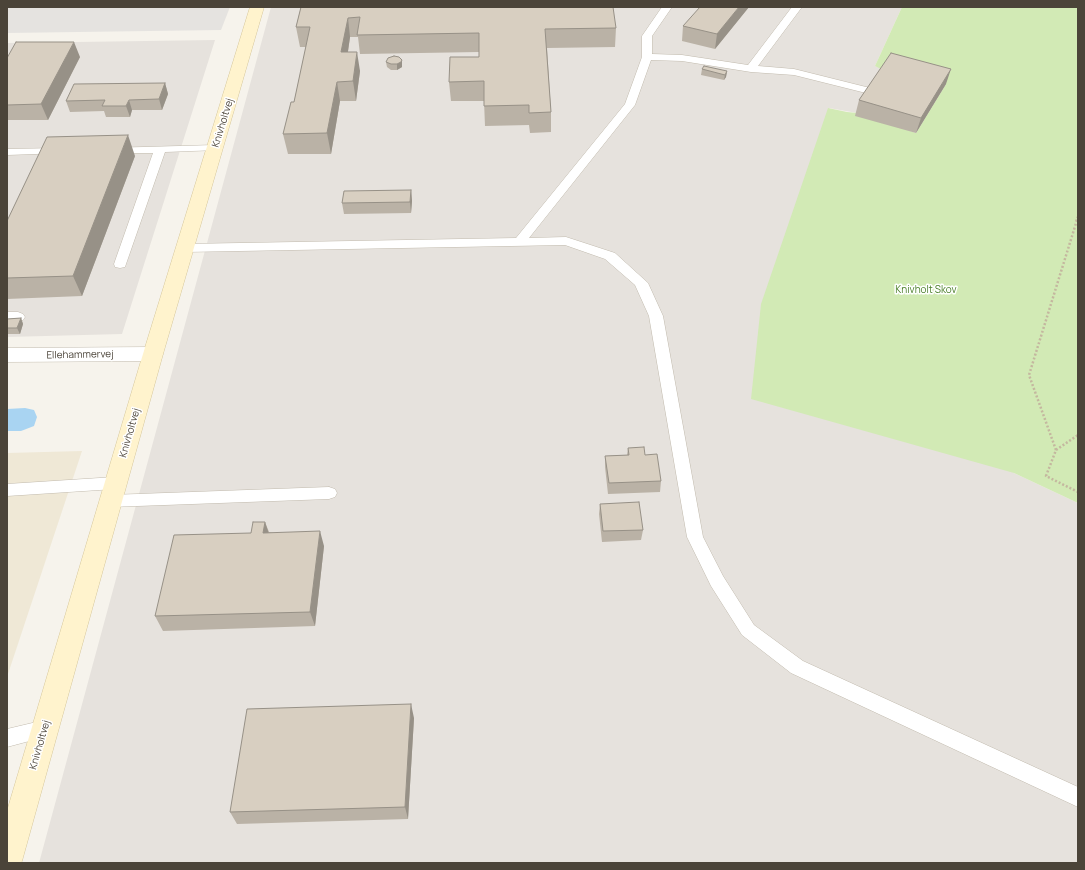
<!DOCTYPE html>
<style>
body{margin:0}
#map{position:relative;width:1085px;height:870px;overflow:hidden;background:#f6f3ec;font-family:Manrope,sans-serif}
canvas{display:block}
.frame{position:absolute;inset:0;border:8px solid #4b4439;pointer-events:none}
</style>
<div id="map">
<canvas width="1085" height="870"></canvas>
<div class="frame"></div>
</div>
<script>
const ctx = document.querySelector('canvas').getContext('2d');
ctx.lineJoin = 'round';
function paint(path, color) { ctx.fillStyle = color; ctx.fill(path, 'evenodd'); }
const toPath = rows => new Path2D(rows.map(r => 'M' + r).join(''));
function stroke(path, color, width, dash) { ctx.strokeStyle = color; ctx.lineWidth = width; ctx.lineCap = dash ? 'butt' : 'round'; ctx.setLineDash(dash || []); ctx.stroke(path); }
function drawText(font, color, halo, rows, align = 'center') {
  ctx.font = font + ' Manrope,sans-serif'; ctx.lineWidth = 3; ctx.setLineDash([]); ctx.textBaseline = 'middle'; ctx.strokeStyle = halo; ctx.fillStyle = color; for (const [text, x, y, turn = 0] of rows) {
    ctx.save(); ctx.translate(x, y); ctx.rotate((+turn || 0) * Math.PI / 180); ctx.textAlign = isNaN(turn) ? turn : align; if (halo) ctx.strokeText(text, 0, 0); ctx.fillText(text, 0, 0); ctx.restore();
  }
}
paint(toPath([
 [271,7,902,7,875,66,946,84,916,133,855,116,857,113,829,108,1014,473,1078,503,1078,863,39,863],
 [215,40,122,334,7,337,7,43]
]), '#e6e2dd');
paint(toPath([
 [82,451,7,677,7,453]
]), '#efe8d6');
paint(toPath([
 [902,7,1078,7,1078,503,1014,473,751,399,761,304,828,108,847,112,857,113,916,133,946,84,885,71,875,66]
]), '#d2eab5');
paint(toPath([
 [7,7,230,7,221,30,7,33]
]), '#e5e3e0');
paint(toPath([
 [25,408,34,410,37,417,34,426,21,431,7,431,7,409]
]), '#a9d4f2');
const lane = toPath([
 [662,7,672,7,652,36,652,54,682,55,748,65,792,7,802,7,758,66,794,69,874,89,875,91,870,94,794,75,751,72,682,61,651,60,635,105,529,238,566,237,615,253,648,283,663,316,703,537,723,576,754,625,803,661,1078,787,1078,807,791,673,742,635,711,586,687,537,649,316,635,285,605,259,565,245,185,252,181,251,179,248,181,245,185,244,516,238,625,104,642,57,642,36,662,7],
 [215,145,219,146,221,148,219,150,165,152,126,264,125,267,120,268,115,267,114,264,153,153,112,153,108,152,106,150,108,148,215,145],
 [60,148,64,149,66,151,64,153,7,155,7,149,60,148],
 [7,312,18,312,23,314,25,317,23,320,18,322,7,322,7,312],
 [115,477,121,479,123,483,121,487,115,489,7,496,7,484,115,477],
 [329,487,335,489,337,493,335,497,329,499,110,507,104,505,102,501,104,497,110,495,329,487],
 [45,720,52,723,54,729,52,735,7,747,7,729,45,720]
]);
const street = toPath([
 [153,347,160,349,163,354,160,359,153,361,7,362,7,348,153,347]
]);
const secondary = toPath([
 [250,7,264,7,163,354,22,861,21,863,7,863,7,811,143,354,250,7]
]);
stroke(lane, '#c2bbae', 1);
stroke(street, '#c2bbae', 1);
stroke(secondary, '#d6c79b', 1);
stroke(toPath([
 [1076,221,1078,216]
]), '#c4b79f', 2, [1.5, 1.5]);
stroke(toPath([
 [1077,220,1029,375,1056,450,1046,476,1078,492],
 [1056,450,1078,435]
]), '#c4b79f', 2.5, [2, 2]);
paint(lane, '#fff');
paint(street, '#fff');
paint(secondary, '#fff3cd');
paint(toPath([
 [301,7,616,28,615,47,547,48,551,112,551,132,530,133,529,125,485,126,484,101,451,101,449,82,479,57,479,52,360,54,358,37,350,37,348,52,360,71,356,101,340,101,331,154,288,154,283,134,294,102,306,47,300,47,296,27],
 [749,7,715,49,682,41,683,26],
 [80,57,48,120,7,120,7,58],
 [386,62,402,65,402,67,397,70,391,70,387,67],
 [702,69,727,71,726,77,724,80,701,75],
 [165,83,168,94,162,110,132,110,130,117,106,117,104,111,70,112,66,101],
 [946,84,916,133,855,116,859,100],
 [135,156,82,296,7,299,7,221],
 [411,190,412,201,411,213,344,214,342,203],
 [21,318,23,324,20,334,7,334,7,319],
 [628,448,645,455,661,481,660,492,608,494,605,467,605,456,627,455],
 [600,504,643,530,641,540,602,542,599,514],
 [265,522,269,532,324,546,315,626,163,631,155,616,251,533],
 [414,718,408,819,237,824,230,812]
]), '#bab2a6');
paint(toPath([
 [739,7,749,7,715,49,717,34],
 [348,18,350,37,345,71,341,52],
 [74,42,80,57,48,120,41,104],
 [357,52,360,71,356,101,353,81],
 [402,60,402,67,397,70,397,64],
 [951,69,946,84,916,133,921,118],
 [727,71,726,77,724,80,725,75],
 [337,82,340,101,331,154,327,133],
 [165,83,168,94,162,110,159,99],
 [129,100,132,110,130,117,126,106],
 [128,135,135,156,82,296,73,276],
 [411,190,412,201,411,213,410,202],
 [21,318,23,324,20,334,17,328],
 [265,522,270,537,263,533],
 [320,531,324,546,315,626,310,612],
 [411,704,414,718,408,819,405,807]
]), '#979187');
const building = toPath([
 [301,7,613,7,616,28,545,29,551,112,529,113,529,105,484,106,484,81,449,82,450,57,479,57,479,33,357,35,360,17,348,18,341,52,357,52,353,81,337,82,327,133,283,134,291,102,294,102,310,27,296,27,301,7],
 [700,7,739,7,717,34,683,26,700,7],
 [16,42,74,42,41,104,7,105,7,58,16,42],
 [891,53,951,69,921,118,859,100,891,53],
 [394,56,399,57,402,60,401,62,397,64,391,64,386,62,388,58,394,56],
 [704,66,727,71,725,75,702,69,704,66],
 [165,83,159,99,129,100,126,106,102,106,105,100,66,101,74,84,165,83],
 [128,135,73,276,7,278,7,221,47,137,128,135],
 [411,190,410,202,342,203,344,191,411,190],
 [21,318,17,328,7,328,7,319,21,318],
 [644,447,645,455,657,454,661,481,609,483,605,456,629,455,628,448,644,447],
 [639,502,643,530,603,531,600,504,639,502],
 [253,522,265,522,263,533,320,531,310,612,155,616,174,535,251,533,253,522],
 [411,704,405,807,230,812,247,709,411,704]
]);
paint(building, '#d8cfc1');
stroke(building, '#979187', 1);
drawText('10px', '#4b4439', '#fff', [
 ["Knivholtvej",223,123,-73],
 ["Ellehammervej",80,355,-1],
 ["Knivholtvej",130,433,-74],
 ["Knivholtvej",40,745,-74]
]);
drawText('10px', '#4a7f2a', '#fff', [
 ["Knivholt Skov",926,290]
]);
</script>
